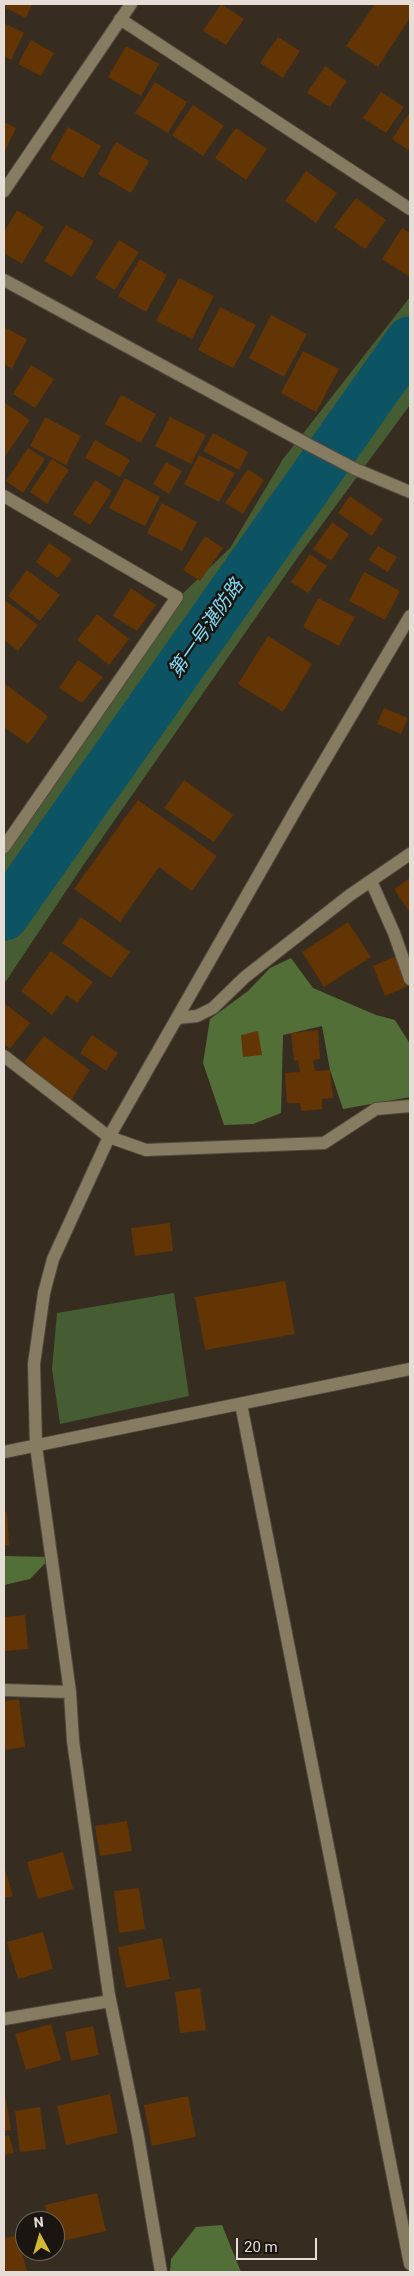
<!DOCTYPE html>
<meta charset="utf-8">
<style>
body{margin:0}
#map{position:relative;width:414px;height:2276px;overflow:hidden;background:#372c20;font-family:Roboto,sans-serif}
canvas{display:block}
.frame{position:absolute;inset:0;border:5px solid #e5ddd6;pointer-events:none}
.north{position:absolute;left:15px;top:2211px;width:50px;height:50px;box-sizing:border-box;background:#1a1510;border:1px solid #6b655f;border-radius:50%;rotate:354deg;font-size:14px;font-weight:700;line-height:20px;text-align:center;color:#e5ddd6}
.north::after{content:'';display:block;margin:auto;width:18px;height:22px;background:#d2b736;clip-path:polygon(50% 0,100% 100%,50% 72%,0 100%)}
.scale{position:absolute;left:236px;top:2238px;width:81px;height:22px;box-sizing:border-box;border:2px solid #e5ddd6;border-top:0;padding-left:6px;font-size:15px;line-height:18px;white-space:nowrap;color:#e5ddd6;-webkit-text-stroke:4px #1a1510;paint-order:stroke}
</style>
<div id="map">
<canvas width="414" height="2276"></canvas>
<div class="frame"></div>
<div class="north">N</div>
<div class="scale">20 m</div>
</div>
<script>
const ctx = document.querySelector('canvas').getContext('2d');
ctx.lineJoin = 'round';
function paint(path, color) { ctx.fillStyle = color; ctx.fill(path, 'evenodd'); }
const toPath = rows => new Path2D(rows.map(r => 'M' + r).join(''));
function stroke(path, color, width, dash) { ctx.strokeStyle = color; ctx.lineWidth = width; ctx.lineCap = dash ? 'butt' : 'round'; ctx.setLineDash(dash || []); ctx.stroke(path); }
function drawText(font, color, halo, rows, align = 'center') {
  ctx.font = font + ' Roboto,"Noto Sans JP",sans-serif'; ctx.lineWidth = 5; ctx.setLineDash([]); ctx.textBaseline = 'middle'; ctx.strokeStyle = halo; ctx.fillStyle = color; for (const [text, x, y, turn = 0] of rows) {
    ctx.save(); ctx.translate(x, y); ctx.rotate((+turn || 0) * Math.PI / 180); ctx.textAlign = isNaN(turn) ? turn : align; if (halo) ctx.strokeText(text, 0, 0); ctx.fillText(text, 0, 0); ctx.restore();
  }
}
paint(toPath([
 [410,297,410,405,298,557,84,864,4,984,4,847,171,605,230,548,283,459],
 [174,1293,189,1396,60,1424,52,1369,57,1313]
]), '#465c32');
paint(toPath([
 [291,958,313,988,376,1015,395,1020,410,1044,410,1097,343,1109,330,1070,322,1026,283,1035,281,1113,253,1124,224,1125,203,1063,210,1019,248,991,270,968],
 [4,1556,51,1557,30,1579,4,1585],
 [222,2225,241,2272,170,2272,171,2259,196,2227]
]), '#536f38');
stroke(toPath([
 [4,916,410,341]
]), '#0c5363', 49);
paint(toPath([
 [4,4,32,4,26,18,4,7],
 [221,4,244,19,226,45,203,31],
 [375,4,410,4,410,18,378,67,346,46],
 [4,23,24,33,11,60,4,56],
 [278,37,300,51,283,78,260,63],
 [31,40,54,53,41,76,18,64],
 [126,46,159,64,141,96,108,77],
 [325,66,347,81,330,107,307,93],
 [155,82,187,102,168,133,135,113],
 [381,92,404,107,386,133,363,118],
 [193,105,224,126,203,156,172,135],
 [410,112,410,151,392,139],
 [4,122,16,128,4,153],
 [68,127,101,146,83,178,50,159],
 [236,128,267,149,246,180,215,158],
 [116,142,149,161,131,193,98,174],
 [306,171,337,193,316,223,285,201],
 [356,198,386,220,365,249,334,227],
 [17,210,44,227,22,264,4,253,4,232],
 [66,225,94,241,72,277,44,261],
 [402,228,410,233,410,277,382,259],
 [119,240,139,252,115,290,95,278],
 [140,259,167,275,146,312,118,296],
 [179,278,214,296,192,339,156,321],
 [220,307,256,325,233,368,198,350],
 [271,315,307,334,284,377,249,358],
 [4,327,27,339,12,369,4,364],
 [303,351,339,369,316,412,281,393],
 [31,365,54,379,35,408,13,394],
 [121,395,156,414,141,443,105,424],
 [4,402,30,420,4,458],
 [45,417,81,436,66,465,30,446],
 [170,417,206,435,191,464,155,446],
 [213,433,248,452,239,470,203,451],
 [95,440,130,460,120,477,85,458],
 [28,448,45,459,23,493,6,481],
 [199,455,235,473,219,502,184,484],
 [52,459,69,470,47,504,30,492],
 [166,462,182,471,169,494,153,484],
 [248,469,264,480,243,514,225,503],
 [125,478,160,497,145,526,109,508],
 [95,480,112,491,90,525,73,514],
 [350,496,383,519,372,536,338,513],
 [162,503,197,522,182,551,147,533],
 [332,522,349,534,331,561,313,549],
 [205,536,223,548,200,581,183,570],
 [49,543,72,559,58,578,36,562],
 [378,546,397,557,388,572,369,560],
 [310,554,327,566,308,593,291,582],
 [27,570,60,595,40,621,8,596],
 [364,572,400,591,385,620,349,601],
 [131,588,156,605,137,631,113,616],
 [318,598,355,617,339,646,303,627],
 [6,601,38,625,18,651,4,640,4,603],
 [97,614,129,639,109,665,77,640],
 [268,636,312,664,283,712,238,684],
 [78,660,103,677,82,703,59,688],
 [4,683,48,716,28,744,4,727],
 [384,708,408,718,401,734,377,724],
 [184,780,233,815,214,842,164,808],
 [138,800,217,856,192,891,159,867,120,922,74,889],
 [410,878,410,913,394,889],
 [81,917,130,952,111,978,62,943],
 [348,922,371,957,324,987,302,952],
 [51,951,93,982,77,1003,67,995,52,1015,21,991],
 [396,956,408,986,385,996,373,966],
 [4,1003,30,1023,10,1049,4,1044],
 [318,1030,320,1059,313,1060,315,1071,330,1070,333,1098,322,1099,322,1109,301,1111,300,1103,287,1103,285,1073,300,1072,298,1060,294,1061,291,1033],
 [258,1031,262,1055,243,1057,241,1035],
 [92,1035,118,1053,106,1071,80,1053],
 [44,1036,90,1070,71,1100,24,1062],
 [170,1223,173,1251,135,1256,131,1228],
 [285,1281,295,1334,205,1350,195,1297],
 [4,1512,7,1512,9,1545,4,1546],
 [25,1615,28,1649,4,1651,4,1617],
 [19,1699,25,1747,4,1750,4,1701],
 [127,1821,132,1851,100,1856,95,1826],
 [63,1852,73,1889,38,1899,27,1862],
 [4,1866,13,1896,4,1898],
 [139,1888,145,1929,119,1933,114,1891],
 [43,1932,53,1969,18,1979,7,1942],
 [162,1938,170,1979,126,1988,118,1947],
 [200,1988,206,2030,180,2033,175,1992],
 [51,2024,61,2060,26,2070,15,2034],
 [93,2026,99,2055,71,2061,65,2032],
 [4,2089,11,2130,4,2131],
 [110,2094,118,2133,66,2145,57,2106],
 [188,2096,196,2137,152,2146,144,2105],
 [40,2107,46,2149,20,2152,15,2111],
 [9,2135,14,2153,4,2155,4,2136],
 [97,2193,106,2231,55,2243,55,2221,48,2221,45,2205],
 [18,2235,27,2272,4,2272,4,2238]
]), '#633404');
const minor = toPath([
 [120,19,410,209],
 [4,191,131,4],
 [4,280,309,445,355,469,410,492],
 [4,496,177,597,4,847],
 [371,881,394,933,410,979],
 [177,1018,197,1016,213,1008,245,977,350,895,410,854],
 [4,1056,109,1137,146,1150,324,1143,376,1109,410,1106],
 [241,1404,410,2264],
 [4,1452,410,1369],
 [4,1690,70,1692],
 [4,2019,110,2001],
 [161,2272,138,2136,109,1995,73,1741,70,1692,36,1446,34,1364,44,1293,53,1259,109,1137,299,804,410,616]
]);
stroke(minor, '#53483d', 14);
stroke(minor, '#857c62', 12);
drawText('italic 19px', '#81dcf5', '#1a1510', [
 ["第一号湛防路",207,629,-55]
]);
</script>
